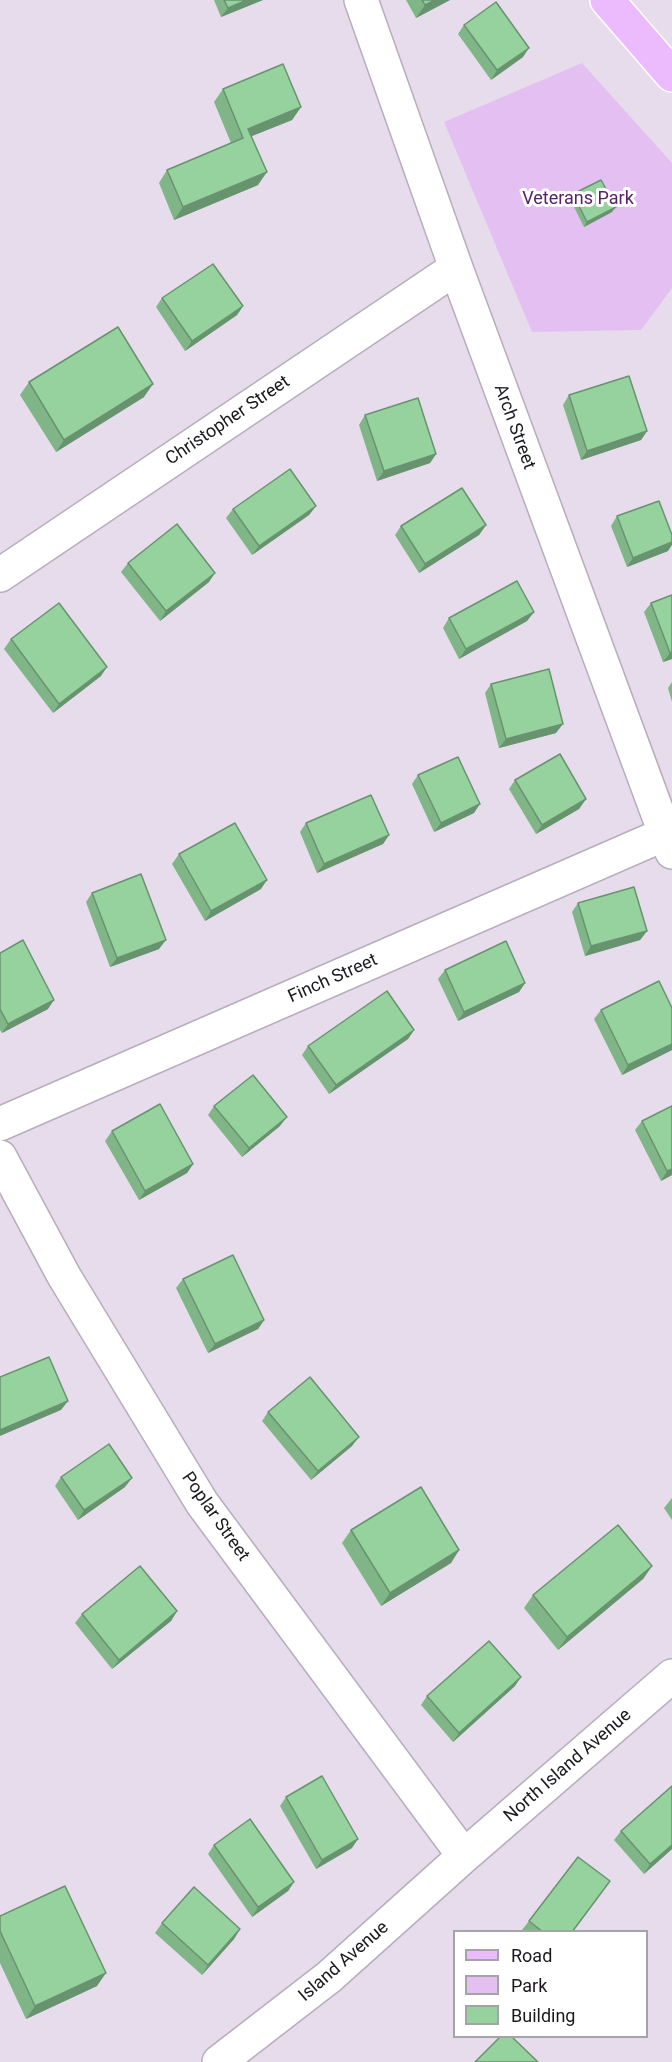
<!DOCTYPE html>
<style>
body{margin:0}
#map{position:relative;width:672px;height:2062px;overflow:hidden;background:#e7dcec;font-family:Roboto,sans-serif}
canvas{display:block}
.legend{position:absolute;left:453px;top:1930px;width:195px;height:108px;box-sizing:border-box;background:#fff;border:2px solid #a4a3a5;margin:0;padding:8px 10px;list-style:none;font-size:18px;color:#1b181d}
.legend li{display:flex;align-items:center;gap:12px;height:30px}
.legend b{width:30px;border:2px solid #a4a3a5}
</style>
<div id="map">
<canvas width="672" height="2062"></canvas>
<ul class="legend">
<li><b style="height:8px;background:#ecbbfe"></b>Road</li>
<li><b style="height:16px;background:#e3c0f1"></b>Park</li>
<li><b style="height:16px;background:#95d29e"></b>Building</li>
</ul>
</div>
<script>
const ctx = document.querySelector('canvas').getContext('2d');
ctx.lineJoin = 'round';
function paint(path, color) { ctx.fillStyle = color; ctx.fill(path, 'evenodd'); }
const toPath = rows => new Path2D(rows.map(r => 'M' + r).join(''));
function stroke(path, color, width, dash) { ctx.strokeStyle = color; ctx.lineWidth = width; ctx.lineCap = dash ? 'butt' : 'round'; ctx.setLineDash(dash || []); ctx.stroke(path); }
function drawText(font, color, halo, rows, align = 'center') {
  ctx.font = font + ' Roboto,sans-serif'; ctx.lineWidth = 6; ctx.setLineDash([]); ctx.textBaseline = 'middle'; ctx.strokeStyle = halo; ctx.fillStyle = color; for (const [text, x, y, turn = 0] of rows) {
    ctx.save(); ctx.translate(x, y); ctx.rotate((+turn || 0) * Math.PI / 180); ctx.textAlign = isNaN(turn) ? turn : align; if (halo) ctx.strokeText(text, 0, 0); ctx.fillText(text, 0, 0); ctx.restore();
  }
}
paint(toPath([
 [582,63,672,163,672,288,641,330,532,332,444,122]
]), '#e3c0f1');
const minor = toPath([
 [361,0,456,268,672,852],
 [0,575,456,268],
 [0,1124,665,834],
 [0,1157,64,1276,202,1503,464,1856],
 [219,2062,329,1977,464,1856,672,1676]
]);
const major = toPath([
 [607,0,672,75]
]);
stroke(minor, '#b7adbc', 36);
stroke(major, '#fff', 36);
stroke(minor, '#fff', 33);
stroke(major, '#ecbbfe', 33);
paint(toPath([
 [214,0,263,0,221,17],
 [406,0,450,0,416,18],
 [464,25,523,57,491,80,458,34],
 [223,89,301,107,292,120,252,136,258,185,174,220,159,183,167,170,231,143,214,102],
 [573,194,612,212,584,227,570,199],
 [162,298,243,306,237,315,185,351,156,307],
 [29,382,144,397,56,452,20,395],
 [569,395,647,431,641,440,581,460,563,405],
 [365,415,436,454,430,463,377,481,359,425],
 [316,506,309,515,252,555,226,518,233,509],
 [617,516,668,551,627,567,611,526],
 [486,525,479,535,419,573,395,535,401,526],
 [128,563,209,582,160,621,121,572],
 [672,595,672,659,663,662,644,612,651,603],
 [534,612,527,621,459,659,443,628,449,618],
 [11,639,101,676,53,713,4,649],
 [672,682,672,702,668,688],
 [491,684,556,733,499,748,485,693],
 [418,775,474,813,434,832,412,784],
 [515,780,586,799,579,809,536,834,509,789],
 [306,823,389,835,383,844,317,873,300,832],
 [179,854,261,889,205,921,172,864],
 [92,893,159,949,110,967,86,902],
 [578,903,647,931,640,940,585,956,572,912],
 [0,953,48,1009,2,1033,0,1030],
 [445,970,525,983,519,992,458,1021,438,979],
 [672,1008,672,1050,622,1075,594,1019,601,1010],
 [414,1030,408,1039,329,1094,302,1055,308,1046],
 [214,1106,280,1126,242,1157,208,1115],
 [642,1121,672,1175,661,1181,635,1130],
 [112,1131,193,1164,187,1173,139,1200,105,1141],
 [183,1279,264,1320,258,1329,208,1353,176,1288],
 [268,1412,352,1446,311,1480,262,1421],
 [61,1477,125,1487,78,1520,55,1486],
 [672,1498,672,1520,664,1508],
 [351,1530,459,1550,451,1563,381,1606,342,1543],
 [652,1566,643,1579,558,1650,524,1608,533,1595],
 [177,1611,171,1621,112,1669,75,1623,82,1614],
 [515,1686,453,1742,421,1705,427,1696],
 [672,1786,672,1849,644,1874,614,1840,621,1831],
 [286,1797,352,1848,316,1869,280,1806],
 [214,1845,294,1882,288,1891,252,1917,208,1854],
 [603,1891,572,1932,524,1932,522,1930,529,1921],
 [0,1916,97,1986,26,2019,0,1963],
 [162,1923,240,1929,234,1939,202,1975,155,1933]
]), '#80b588');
paint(toPath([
 [247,0,263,0,221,17,228,8],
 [435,0,450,0,416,18,425,5],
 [529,48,523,57,491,80,497,70],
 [301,107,292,120,242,140,248,129],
 [267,172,258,185,174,220,183,207],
 [616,207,612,212,584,227,587,222],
 [243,306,237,315,185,351,192,341],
 [153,384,144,397,56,452,64,440],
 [647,431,641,440,581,460,587,451],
 [436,454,430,463,377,481,384,471],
 [316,506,309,515,252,555,259,546],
 [486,525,479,535,419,573,425,564],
 [672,542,672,545,668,551,627,567,633,558],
 [215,573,209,582,160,621,166,611],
 [534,612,527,621,459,659,466,649],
 [672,652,672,659,663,662,670,653],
 [107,667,101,676,53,713,59,704],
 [563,724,556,733,499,748,506,739],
 [586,799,579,809,536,834,542,825],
 [480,804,474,813,434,832,441,823],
 [389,835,383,844,317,873,324,864],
 [267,880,261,889,205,921,211,911],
 [647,931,640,940,585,956,591,946],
 [166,940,159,949,110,967,117,958],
 [525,983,519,992,458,1021,464,1012],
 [54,1000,48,1009,2,1033,8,1024],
 [414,1030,408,1039,329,1094,336,1085],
 [672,1044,672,1050,622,1075,628,1065],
 [287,1117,280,1126,242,1157,249,1148],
 [193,1164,187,1173,139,1200,145,1191],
 [672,1169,672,1175,661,1181,667,1171],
 [264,1320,258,1329,208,1353,215,1344],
 [68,1401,61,1410,0,1436,0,1430],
 [359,1437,352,1446,311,1480,318,1471],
 [132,1478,125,1487,78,1520,84,1510],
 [459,1550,451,1563,381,1606,390,1593],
 [652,1566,643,1579,558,1650,567,1637],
 [177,1611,171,1621,112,1669,119,1660],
 [521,1677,515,1686,453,1742,459,1733],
 [358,1839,352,1848,316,1869,322,1860],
 [672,1845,672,1849,644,1874,650,1864],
 [294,1882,288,1891,252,1917,258,1907],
 [240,1929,234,1939,202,1975,208,1965],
 [106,1973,97,1986,26,2019,35,2006]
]), '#68936f');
const building = toPath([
 [224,0,247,0,228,8,224,0],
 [422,0,435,0,425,5,422,0],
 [496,2,529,48,497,70,464,25,496,2],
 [283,64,301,107,248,129,267,172,183,207,167,170,243,138,223,89,283,64],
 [601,180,616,207,587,222,573,194,601,180],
 [213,264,243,306,192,341,162,298,213,264],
 [118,327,153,384,64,440,29,382,118,327],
 [629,376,647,431,587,451,569,395,629,376],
 [418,398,436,454,384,471,365,415,418,398],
 [290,469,316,506,259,546,233,509,290,469],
 [462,488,486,525,425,564,401,526,462,488],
 [659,501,672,535,672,542,633,558,617,516,659,501],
 [177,524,215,573,166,611,128,563,177,524],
 [517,581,534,612,466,649,449,618,517,581],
 [672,595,672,652,670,653,651,603,672,595],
 [59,603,107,667,59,704,11,639,59,603],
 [549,669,563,724,506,739,491,684,549,669],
 [560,754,586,799,542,825,515,780,560,754],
 [458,757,480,804,441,823,418,775,458,757],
 [371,795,389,835,324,864,306,823,371,795],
 [235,823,267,880,211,911,179,854,235,823],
 [141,874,166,940,117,958,92,893,141,874],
 [634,887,647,931,591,946,578,903,634,887],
 [23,940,54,1000,8,1024,0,1009,0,953,23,940],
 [506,941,525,983,464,1012,445,970,506,941],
 [659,981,672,1008,672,1044,628,1065,601,1010,659,981],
 [387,991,414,1030,336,1085,308,1046,387,991],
 [253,1075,287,1117,249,1148,214,1106,253,1075],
 [160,1104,193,1164,145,1191,112,1131,160,1104],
 [672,1106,672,1169,667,1171,642,1121,672,1106],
 [233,1255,264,1320,215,1344,183,1279,233,1255],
 [49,1357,68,1401,0,1430,0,1377,49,1357],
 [310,1377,359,1437,318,1471,268,1412,310,1377],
 [109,1444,132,1478,84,1510,61,1477,109,1444],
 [421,1487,459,1550,390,1593,351,1530,421,1487],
 [618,1525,652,1566,567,1637,533,1595,618,1525],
 [140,1566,177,1611,119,1660,82,1614,140,1566],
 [489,1641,521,1677,459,1733,427,1696,489,1641],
 [322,1776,358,1839,322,1860,286,1797,322,1776],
 [672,1786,672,1845,650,1864,621,1831,672,1786],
 [250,1819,294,1882,258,1907,214,1845,250,1819],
 [578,1857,610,1881,572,1932,543,1932,529,1921,578,1857],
 [65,1886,106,1973,35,2006,0,1931,0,1916,65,1886],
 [194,1887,240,1929,208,1965,162,1923,194,1887],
 [500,2037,512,2037,538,2062,475,2062,500,2037]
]);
paint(building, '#95d29e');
stroke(building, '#68936f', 1.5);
drawText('18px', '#572269', '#fff', [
 ["Veterans Park",578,199]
]);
drawText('18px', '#1b181d', '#fff', [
 ["Christopher Street",228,421,-34],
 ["Arch Street",514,427,70],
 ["Finch Street",333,979,-24],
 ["Poplar Street",215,1517,55],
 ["North Island Avenue",568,1766,-41],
 ["Island Avenue",344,1962,-41]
]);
</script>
